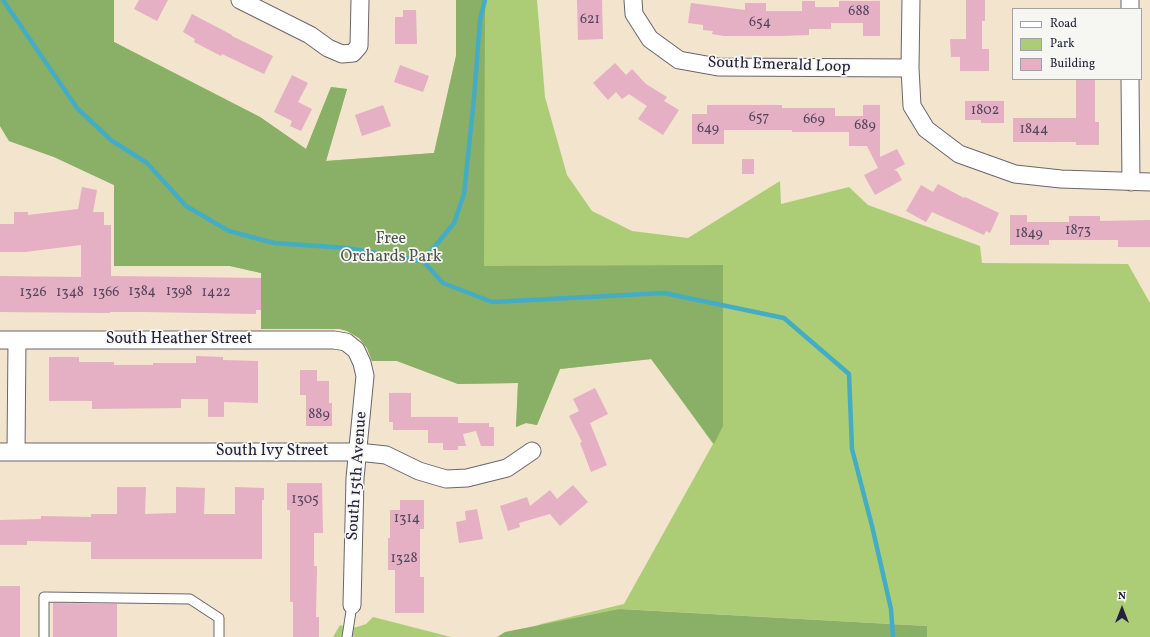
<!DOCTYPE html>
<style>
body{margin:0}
#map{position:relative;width:1150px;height:637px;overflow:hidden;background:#f2e4cd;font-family:Vollkorn,serif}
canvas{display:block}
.legend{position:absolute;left:1012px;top:8px;width:130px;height:72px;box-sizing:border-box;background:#f6f6f2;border:1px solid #a1a1a9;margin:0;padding:5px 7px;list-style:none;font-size:12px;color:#22223b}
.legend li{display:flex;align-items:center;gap:8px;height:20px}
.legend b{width:20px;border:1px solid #a1a1a9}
.north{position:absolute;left:1102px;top:589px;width:40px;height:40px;-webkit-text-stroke:3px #f6f6f2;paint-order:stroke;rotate:0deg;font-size:11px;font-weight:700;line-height:16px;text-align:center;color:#22223b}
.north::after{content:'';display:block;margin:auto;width:14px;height:18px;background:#22223b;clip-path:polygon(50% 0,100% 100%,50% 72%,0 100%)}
</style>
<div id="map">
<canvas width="1150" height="637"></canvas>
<ul class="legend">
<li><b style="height:5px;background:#fff"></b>Road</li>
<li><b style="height:11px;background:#accd75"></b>Park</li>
<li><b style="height:11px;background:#e5afc4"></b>Building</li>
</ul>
<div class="north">N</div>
</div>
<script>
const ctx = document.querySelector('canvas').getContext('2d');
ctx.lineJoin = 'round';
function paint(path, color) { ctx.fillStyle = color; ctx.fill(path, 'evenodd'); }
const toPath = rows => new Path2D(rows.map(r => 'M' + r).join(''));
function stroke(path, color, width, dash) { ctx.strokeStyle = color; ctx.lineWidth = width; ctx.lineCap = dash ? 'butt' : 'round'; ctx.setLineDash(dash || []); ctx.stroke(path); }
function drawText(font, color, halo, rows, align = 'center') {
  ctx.font = font + ' Vollkorn,serif'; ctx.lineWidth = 3.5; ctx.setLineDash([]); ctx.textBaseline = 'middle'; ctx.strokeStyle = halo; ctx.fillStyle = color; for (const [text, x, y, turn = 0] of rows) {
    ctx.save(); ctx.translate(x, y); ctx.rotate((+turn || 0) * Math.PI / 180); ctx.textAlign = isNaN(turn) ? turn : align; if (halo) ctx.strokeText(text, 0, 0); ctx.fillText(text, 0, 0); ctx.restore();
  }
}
paint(toPath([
 [0,0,114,0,114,42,260,117,306,149,331,87,347,89,326,161,434,153,456,56,456,0,537,0,545,97,567,175,592,211,632,231,688,238,780,181,781,204,849,187,868,205,980,246,982,263,1128,264,1150,303,1150,637,927,637,927,626,622,609,513,637,541,624,624,604,713,444,652,359,560,369,537,425,526,423,516,427,518,383,458,384,397,361,372,361,367,348,359,338,347,331,340,329,261,329,261,273,230,266,114,266,114,185,54,157,9,141,0,126],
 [373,617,451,637,333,637,340,625,349,628,357,627,366,624]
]), '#accd75');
paint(toPath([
 [0,0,114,0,114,42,260,117,306,149,331,87,347,89,326,161,434,153,456,56,456,0,485,0,484,266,723,265,723,426,714,444,651,359,560,369,537,425,526,423,516,427,518,383,458,384,397,361,372,361,367,348,359,338,347,331,340,329,261,329,261,273,230,266,114,266,114,185,54,157,9,141,0,126],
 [620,609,927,626,927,637,497,637,505,632]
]), '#89b066');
stroke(toPath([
 [3,0,77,108,111,140,147,163,186,206,229,231,274,243,347,248,423,261,443,283,492,302,664,293,784,318,849,374,852,449,872,526,891,609,893,637],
 [423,261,454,223,464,194,474,98,480,20,485,0]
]), '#44adc3', 4.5);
paint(toPath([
 [139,0,168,0,157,21,134,9],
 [577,0,602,0,603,39,578,40],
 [966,0,985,0,985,21,982,21,982,49,989,49,989,71,960,71,960,57,951,57,950,39,966,39],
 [802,1,815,1,815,7,839,7,839,1,880,1,880,36,863,36,863,23,831,23,831,29,809,29,809,35,782,36,724,36,712,34,713,31,703,30,703,25,688,23,691,3,745,10,745,3,766,3,766,11,802,11],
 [403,10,416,10,417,44,395,44,395,17,403,17],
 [192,14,232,35,232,36,273,56,264,74,222,54,221,56,194,42,195,39,183,32],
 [615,63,626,75,632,69,646,84,667,97,664,101,679,110,663,135,638,119,647,106,629,94,622,99,616,92,608,100,593,83],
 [400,65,429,76,423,92,394,82],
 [292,75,308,83,298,102,312,109,301,131,290,126,292,121,274,112],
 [1076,79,1095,79,1095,122,1099,122,1099,145,1076,145,1076,142,1013,142,1013,118,1076,118],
 [965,101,1004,101,1004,123,981,123,981,120,965,120],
 [383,105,391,126,362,136,355,115],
 [707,105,782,105,782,108,835,108,835,116,863,116,863,105,880,105,880,157,897,149,905,164,894,170,897,171,902,180,875,195,864,175,878,168,867,146,849,146,849,132,792,132,792,130,724,130,724,144,692,144,692,114,707,114],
 [742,159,754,159,754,174,742,174],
 [938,184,964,198,965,197,999,213,990,233,986,231,984,235,932,212,926,222,906,211,921,185,933,192],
 [82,187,97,190,93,212,104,212,104,225,111,225,111,276,261,278,261,310,256,310,256,314,145,312,110,312,110,313,0,312,0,276,81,277,81,245,25,252,0,252,0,224,14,224,14,212,28,212,28,215,78,209],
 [1010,215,1027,215,1027,222,1069,222,1069,216,1100,216,1100,221,1150,220,1150,247,1118,247,1118,240,1049,240,1049,245,1010,245],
 [196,356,223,357,223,360,258,361,258,403,224,402,224,417,208,417,208,399,181,399,181,408,92,409,92,401,49,401,49,357,79,357,79,362,114,362,114,365,153,365,153,363,196,363],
 [300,370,317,370,317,381,329,381,329,403,332,403,332,426,306,426,306,395,300,395],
 [595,388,608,414,590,423,607,465,591,472,580,443,582,442,569,416,579,411,573,399],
 [389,393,411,393,411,417,458,417,458,423,489,423,489,427,494,427,494,446,481,446,476,431,463,434,466,446,458,446,458,450,443,450,443,443,428,443,428,430,393,430,393,422,389,422],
 [287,483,322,483,323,533,314,533,314,566,317,566,316,617,319,617,319,637,293,637,293,602,290,602,290,510,287,510],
 [573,485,588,502,560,526,550,514,519,523,520,527,508,531,500,506,527,497,530,506,550,490,557,499],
 [117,487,146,487,145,514,176,513,176,487,205,488,204,514,235,514,235,487,264,488,264,500,262,500,262,559,91,559,91,542,27,541,27,545,0,545,0,520,41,519,41,516,91,517,91,514,117,514],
 [400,500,424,500,424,529,420,529,420,577,424,577,424,613,395,613,395,570,388,570,388,538,390,538,390,510,400,510],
 [477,509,483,539,459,543,456,522,466,520,465,511],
 [0,586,20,586,20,637,0,637],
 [53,603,117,604,117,637,53,637]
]), '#e5afc4');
const service = toPath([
 [44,637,44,597,190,599,219,618,219,637],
 [347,637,352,605]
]);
const minor = toPath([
 [240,0,310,35,328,48,342,54,353,53,359,46,360,0],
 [633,0,634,14,650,39,679,60,718,67,910,68],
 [911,0,910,68,912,106,926,129,959,154,1015,174,1061,179,1150,182],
 [1130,0,1130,9],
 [1130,79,1131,182],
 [0,340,334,340,346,342,356,350,362,363,365,376,355,478,352,605],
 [0,452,358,452,386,455,419,471,446,479,467,478,507,468,532,451],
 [16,452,17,340]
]);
stroke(service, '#6b666e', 11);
stroke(minor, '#6b666e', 19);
stroke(service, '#fff', 9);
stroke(minor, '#fff', 17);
drawText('14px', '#53455d', null, [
 ["688",859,12],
 ["621",590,20],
 ["654",760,23],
 ["1802",985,111],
 ["657",759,118],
 ["669",814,120],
 ["689",865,126],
 ["649",708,129],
 ["1844",1034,130],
 ["1873",1078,231],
 ["1849",1029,234],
 ["1384",142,292],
 ["1398",179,292],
 ["1326",33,293],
 ["1348",70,293],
 ["1366",106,293],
 ["1422",216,293],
 ["889",319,415],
 ["1305",305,500],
 ["1314",407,519],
 ["1328",404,559]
]);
drawText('16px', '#22223b', '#f6f6f2', [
 ["South Emerald Loop",779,66,2],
 ["South Heather Street",179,340],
 ["South Ivy Street",272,452],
 ["South 15th Avenue",358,476,-86]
]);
drawText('16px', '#4b554c', '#f6f6f2', [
 ["Free",391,240],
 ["Orchards Park",391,258]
]);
</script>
